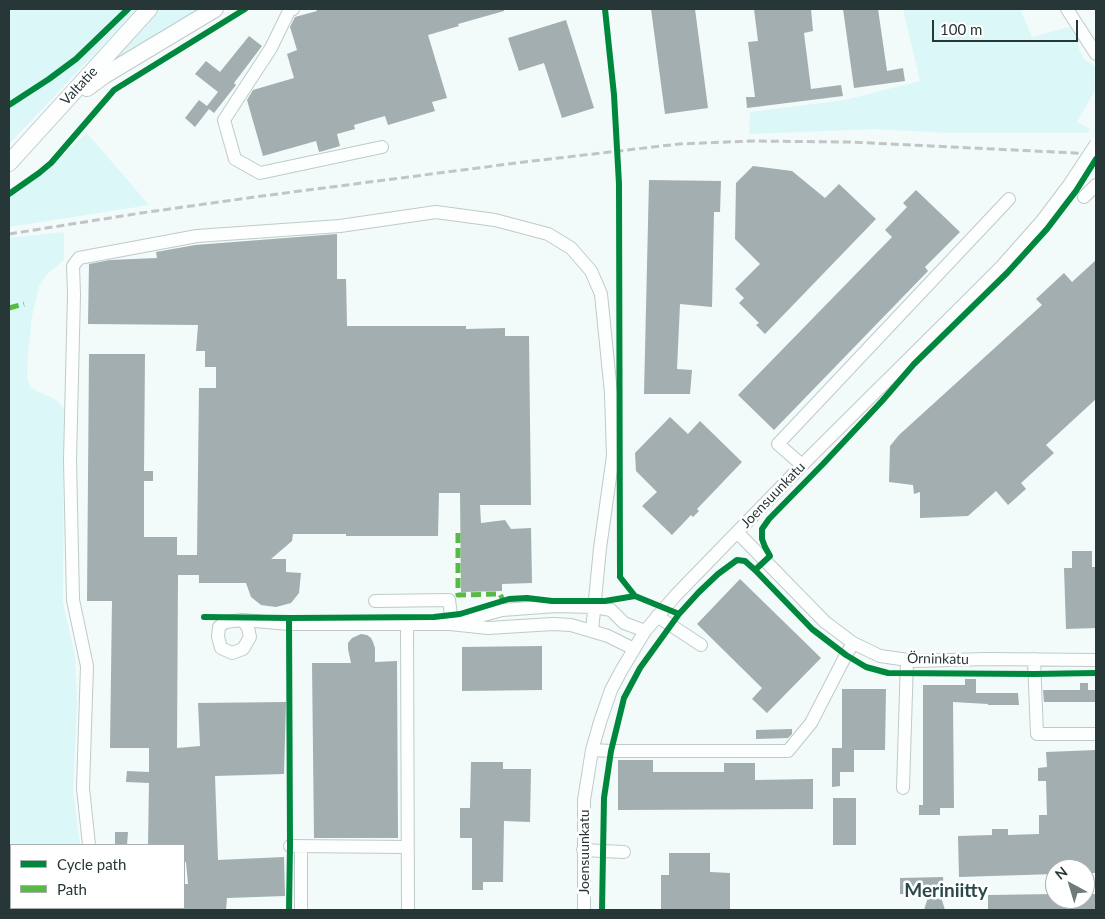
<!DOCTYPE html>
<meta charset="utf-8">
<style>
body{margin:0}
#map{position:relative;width:1105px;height:919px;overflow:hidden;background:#f2fafa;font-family:Lato,sans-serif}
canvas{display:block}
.frame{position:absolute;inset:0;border:10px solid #273636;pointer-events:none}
.legend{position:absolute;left:10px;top:844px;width:175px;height:65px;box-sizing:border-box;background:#fff;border:1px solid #a9afaf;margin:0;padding:6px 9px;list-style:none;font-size:15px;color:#273636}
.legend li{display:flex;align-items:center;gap:10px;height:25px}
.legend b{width:25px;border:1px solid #a9afaf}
.north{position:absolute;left:1045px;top:859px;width:50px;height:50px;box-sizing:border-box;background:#fff;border:1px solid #a9afaf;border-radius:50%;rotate:321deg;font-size:14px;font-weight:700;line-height:20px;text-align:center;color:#273636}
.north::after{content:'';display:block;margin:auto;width:18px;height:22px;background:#6e7b7b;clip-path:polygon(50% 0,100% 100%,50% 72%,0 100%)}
.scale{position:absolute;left:932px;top:20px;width:146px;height:22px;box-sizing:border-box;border:2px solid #273636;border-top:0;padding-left:6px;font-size:15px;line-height:18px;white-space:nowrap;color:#273636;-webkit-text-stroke:4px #fff;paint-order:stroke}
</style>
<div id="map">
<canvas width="1105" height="919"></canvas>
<div class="frame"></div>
<ul class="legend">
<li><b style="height:6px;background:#00873e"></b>Cycle path</li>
<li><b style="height:6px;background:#58b947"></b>Path</li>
</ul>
<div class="north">N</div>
<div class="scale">100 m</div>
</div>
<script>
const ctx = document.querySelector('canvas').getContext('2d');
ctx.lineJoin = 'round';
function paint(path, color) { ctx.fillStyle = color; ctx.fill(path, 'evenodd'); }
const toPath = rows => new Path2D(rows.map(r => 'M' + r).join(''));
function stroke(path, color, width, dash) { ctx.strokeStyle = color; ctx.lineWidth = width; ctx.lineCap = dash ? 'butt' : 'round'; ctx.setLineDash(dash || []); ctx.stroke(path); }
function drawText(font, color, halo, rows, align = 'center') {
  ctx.font = font + ' Lato,sans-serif'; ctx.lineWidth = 5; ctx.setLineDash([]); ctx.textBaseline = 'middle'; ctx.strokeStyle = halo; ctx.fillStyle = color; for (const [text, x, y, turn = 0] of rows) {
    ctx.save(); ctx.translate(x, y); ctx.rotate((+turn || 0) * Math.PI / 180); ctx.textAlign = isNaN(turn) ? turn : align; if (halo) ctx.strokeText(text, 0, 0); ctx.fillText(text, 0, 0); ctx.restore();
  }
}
paint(toPath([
 [9,9,137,9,9,144],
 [158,9,204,9,109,63],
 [903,9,1020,9,1032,37,1069,27,1075,33,1079,39,1078,47,1084,59,1096,67,1096,88,1077,122,1090,129,1087,133,950,133,875,129,749,134,750,112,845,100,920,81],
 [87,133,149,205,9,227,9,196,33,181],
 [64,232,64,260,47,274,39,286,32,316,28,354,27,378,31,388,56,400,64,409,63,603,75,656,77,703,73,791,80,845,11,845,11,908,87,908,88,910,9,910,9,238]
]), '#dcf7f8');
paint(toPath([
 [316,9,504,9,504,11,458,24,459,26,428,35,447,98,432,102,435,111,388,125,385,116,354,125,355,129,337,134,340,146,323,151,319,152,316,141,263,156,247,100,253,90,294,78,287,54,297,50,290,27,295,17,317,11],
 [651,9,695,9,708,108,665,114],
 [754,9,811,9,813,31,804,33,811,89,841,85,843,96,747,108,746,97,755,97,748,42,758,41],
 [843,9,878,9,887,71,903,68,905,81,854,88],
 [566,20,594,108,562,118,544,63,519,71,508,38],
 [249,36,262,46,234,83,236,85,214,113,209,109,195,127,185,118,199,100,207,106,218,92,195,74,206,61,220,72],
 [753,166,792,171,825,198,839,184,876,219,765,334,756,325,759,323,739,303,744,298,735,289,760,264,735,239,736,183],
 [649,180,721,181,720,212,714,212,712,307,680,304,677,369,692,370,690,394,644,394],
 [916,190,960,232,925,267,928,271,774,430,738,395,892,237,885,230,907,207,903,203],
 [337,234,337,279,346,279,347,326,466,326,466,329,505,328,505,336,529,336,531,505,480,505,481,523,505,520,511,529,531,528,532,583,502,584,502,591,461,592,460,493,439,493,438,536,346,536,346,534,293,534,292,541,271,559,286,559,286,572,301,573,299,593,291,603,276,607,261,605,251,597,246,583,199,583,199,575,178,575,177,748,200,746,198,703,286,702,284,774,215,776,218,860,284,857,285,896,227,898,226,910,184,910,184,884,188,884,186,862,184,862,184,845,148,845,149,783,126,782,127,771,149,772,149,748,110,748,112,601,87,601,89,354,145,354,144,471,153,471,153,481,144,481,144,537,177,537,177,555,197,555,199,388,216,388,216,367,205,367,205,351,196,351,198,325,88,324,89,264,110,260,157,258,156,252,195,245],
 [1096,260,1096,399,1046,445,1054,453,1021,483,1026,489,1008,505,996,491,968,516,920,518,920,492,914,494,913,485,889,482,890,446,899,435,1042,305,1036,299,1064,273,1072,282],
 [670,417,688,434,700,421,742,462,697,509,699,511,693,517,691,515,672,535,642,506,657,492,636,471,635,453],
 [1072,551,1092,551,1092,567,1096,567,1096,628,1066,629,1064,568,1072,568],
 [740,579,821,658,767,713,752,699,762,688,697,624],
 [361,634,367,635,371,638,373,642,375,648,375,662,397,661,398,838,314,838,312,663,351,663,348,649,348,643,352,638],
 [542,646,542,690,462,691,462,647],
 [965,679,976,679,976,693,1018,693,1019,705,988,705,988,704,953,702,954,808,940,808,940,815,919,815,919,805,923,805,923,685,965,685],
 [1080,683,1088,683,1088,690,1096,690,1096,702,1044,702,1043,690,1080,690],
 [842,689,886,689,885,750,854,750,854,772,840,772,840,786,832,787,832,748,842,748],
 [792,729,792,734,788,738,756,739,756,730],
 [1096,750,1096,873,1085,873,1085,869,1055,869,1055,874,959,877,958,836,992,835,992,829,1008,829,1008,835,1039,834,1039,815,1047,815,1046,781,1038,781,1038,768,1047,767,1046,752],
 [618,760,653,760,653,772,724,772,724,763,755,763,755,780,813,779,813,809,618,810],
 [471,762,503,762,503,769,531,769,530,822,504,821,503,882,483,882,483,890,472,890,472,838,460,838,460,808,470,808],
 [833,798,856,798,856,845,833,845],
 [115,832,128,832,127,845,115,845],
 [669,853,710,853,710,872,730,873,730,910,661,910,661,875,669,875],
 [943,877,944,894,940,894,945,910,924,910,929,894,900,894,900,878],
 [1055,894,1055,899,1085,899,1085,894,1096,894,1096,910,988,910,988,895]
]), '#a2aeaf');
const minor = toPath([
 [293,9,289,11,271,48,224,120,235,159,260,173,382,147],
 [1067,9,1096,54],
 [1084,197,1096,185],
 [802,465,778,444,1009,199],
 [737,532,825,622,853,643,880,656,915,661,986,659,1096,660],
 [375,601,449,600,451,615,450,624],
 [657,616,701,645],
 [243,620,289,624,450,624,488,628,553,624,571,625,608,636,634,649],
 [243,620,248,628,250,637,243,649,232,653,221,648,218,637,219,627,225,622,243,620],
 [458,622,502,610,556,606,594,607,611,610,624,623,645,631],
 [407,624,408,910],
 [1034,659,1037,734,1096,734],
 [592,750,611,751,788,751,811,723,846,655,853,643],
 [903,788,907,660],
 [89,845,83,788,87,666,73,600,70,460,74,294,73,266,79,258,197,236,340,226,436,212,495,220,548,234,571,248,591,271,601,294,611,393,613,456,600,548,592,631],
 [290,846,407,847],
 [301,847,301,910],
 [583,850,624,852],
 [96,908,96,910],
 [584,910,584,800,592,750,600,722,611,690,621,671,645,631,676,595,813,454,960,308]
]);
const major = toPath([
 [87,88,105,75,215,9],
 [9,163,149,9]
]);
stroke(minor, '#c0caca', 14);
stroke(major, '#c0caca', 18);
stroke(minor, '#fdfefe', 12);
stroke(major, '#fdfefe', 16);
stroke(toPath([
 [9,234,141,213,262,196,524,162,679,144,752,141,850,142,1096,154]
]), '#c2c5c5', 3, [8, 4]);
const minorBridge = toPath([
 [960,308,1002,266,1041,222,1069,185,1096,144]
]);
stroke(minorBridge, '#c0caca', 14, []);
stroke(minorBridge, '#fdfefe', 12);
stroke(toPath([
 [9,308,24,304],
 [458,533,458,595,500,594,503,600]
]), '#58b947', 5, [10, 5]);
stroke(toPath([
 [605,9,614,95,619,184,620,577,635,596,679,614],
 [9,105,49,79,76,59,128,9],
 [9,194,39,173,51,163,114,90,245,9],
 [755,570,770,556,765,547,762,539,762,529,769,519,823,464,882,401,914,364,1007,273,1047,229,1076,191,1096,159],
 [204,617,291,618,434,617,460,614,509,599,527,598,552,601,605,601,635,596],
 [289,910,290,846,289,618],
 [602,910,604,798,611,751,624,698,640,668,679,614,699,592,718,574,737,560,745,561,755,570,812,629,846,655,866,667,888,673,1034,674,1096,673]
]), '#00873e', 6);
drawText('14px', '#273636', '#fff', [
 ["Valtatie",79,86,-47],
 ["Joensuunkatu",773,495,-46],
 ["Örninkatu",938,659,1],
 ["Joensuunkatu",584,852,-90]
]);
drawText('bold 19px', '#29494b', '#fff', [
 ["Meriniitty",946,891]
]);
</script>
